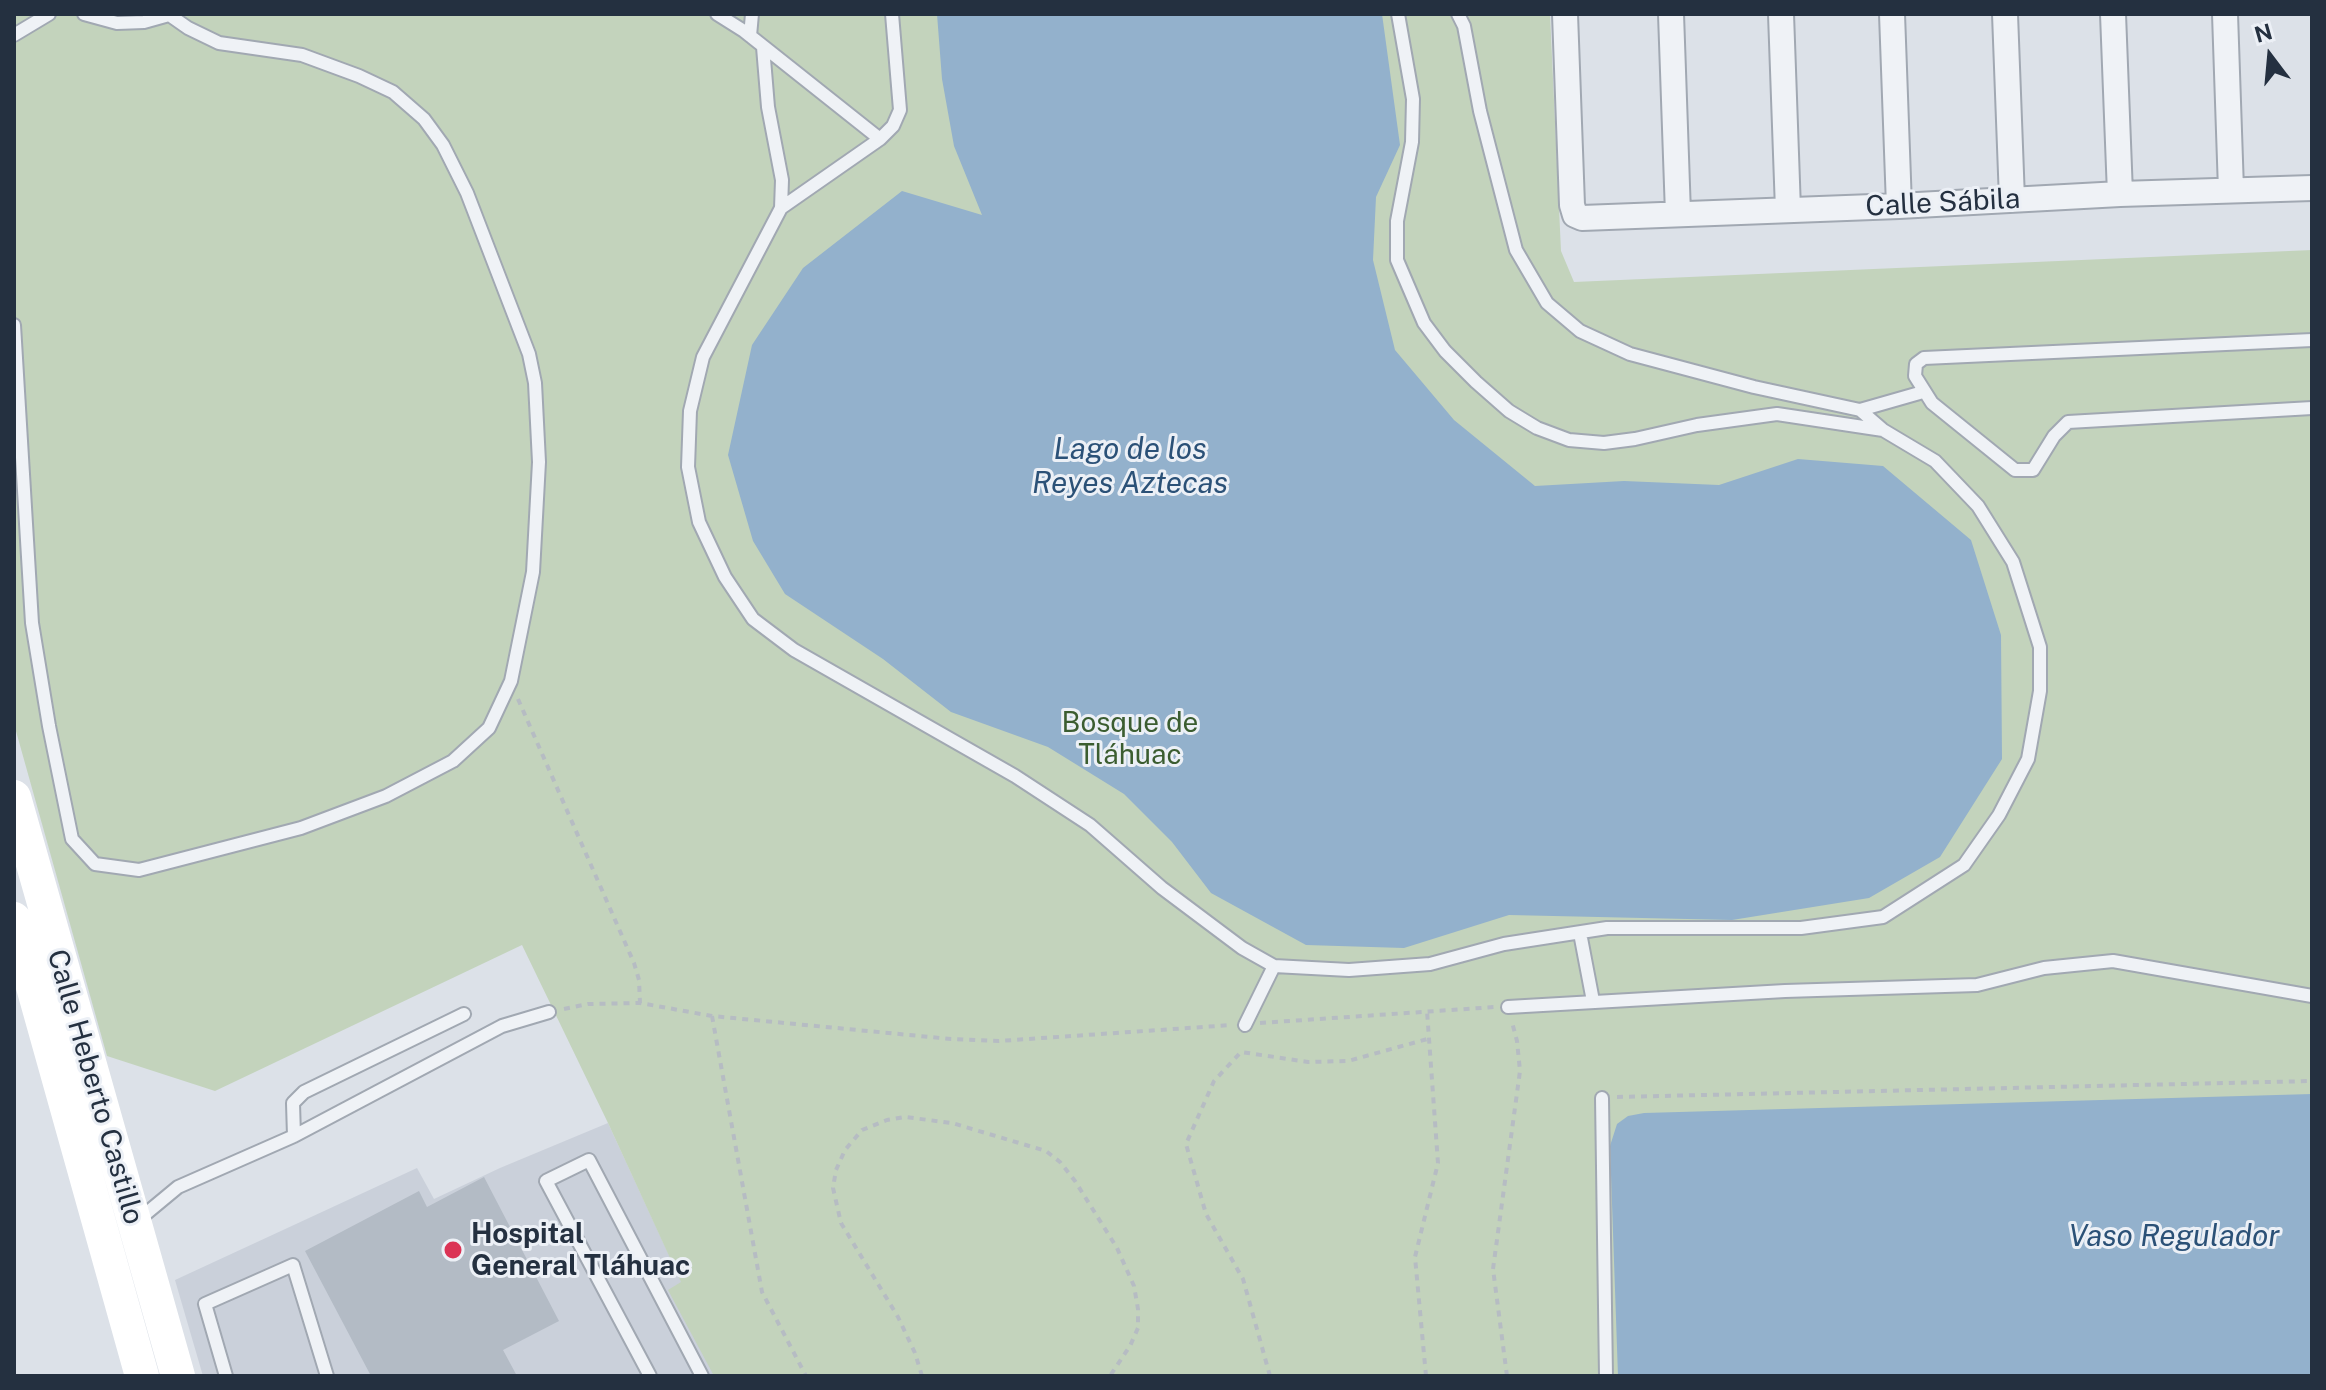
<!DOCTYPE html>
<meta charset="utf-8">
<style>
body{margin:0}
#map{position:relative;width:2326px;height:1390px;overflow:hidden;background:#dce1e8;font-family:"Public Sans",sans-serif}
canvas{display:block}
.frame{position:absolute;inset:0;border:16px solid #243040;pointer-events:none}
.north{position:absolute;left:2230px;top:16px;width:80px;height:80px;-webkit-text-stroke:6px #ecf0f6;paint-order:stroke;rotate:344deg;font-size:22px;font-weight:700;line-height:32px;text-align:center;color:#243040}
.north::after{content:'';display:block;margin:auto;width:28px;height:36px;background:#243040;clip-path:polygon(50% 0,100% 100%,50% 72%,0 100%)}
</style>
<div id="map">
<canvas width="2326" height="1390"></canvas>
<div class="frame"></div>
<div class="north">N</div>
</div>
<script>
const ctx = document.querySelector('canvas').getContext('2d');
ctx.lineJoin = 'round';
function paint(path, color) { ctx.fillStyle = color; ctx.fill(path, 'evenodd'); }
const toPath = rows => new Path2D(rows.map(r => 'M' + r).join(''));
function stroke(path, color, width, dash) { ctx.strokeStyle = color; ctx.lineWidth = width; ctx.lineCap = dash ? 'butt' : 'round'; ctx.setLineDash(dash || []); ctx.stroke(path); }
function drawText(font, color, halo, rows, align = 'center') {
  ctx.font = font + ' "Public Sans",sans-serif'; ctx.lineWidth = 6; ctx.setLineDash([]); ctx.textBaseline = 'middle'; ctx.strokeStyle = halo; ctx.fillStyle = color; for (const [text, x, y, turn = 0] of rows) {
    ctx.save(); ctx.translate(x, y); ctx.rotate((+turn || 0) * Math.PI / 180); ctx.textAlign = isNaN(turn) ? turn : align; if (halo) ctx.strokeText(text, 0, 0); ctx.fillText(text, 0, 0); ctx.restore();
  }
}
paint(toPath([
 [608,1123,693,1307,715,1376,203,1376,175,1280,417,1168,434,1199,500,1168]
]), '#cad0da');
paint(toPath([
 [14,14,1550,14,1561,251,1574,282,2312,250,2312,1376,714,1376,668,1290,681,1282,608,1123,522,945,215,1091,107,1056,14,724]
]), '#c3d3bc');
paint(toPath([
 [937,14,1382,14,1400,145,1376,197,1373,260,1395,350,1454,420,1535,486,1624,481,1719,485,1798,459,1883,466,1971,540,2001,635,2002,759,1940,857,1869,898,1732,920,1509,915,1404,948,1306,945,1211,893,1172,842,1124,794,1048,747,951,712,883,659,785,594,753,541,728,455,752,345,803,268,902,191,982,215,954,146,942,79],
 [2312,1094,2312,1376,1618,1376,1610,1146,1617,1124,1628,1116,1644,1113]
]), '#93b1cc');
paint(toPath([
 [484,1177,559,1321,503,1350,517,1376,371,1376,305,1251,419,1191,427,1207]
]), '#b3bbc5');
const service = toPath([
 [84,14,117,23,144,22,169,15],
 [717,14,744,31,880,139],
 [1458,14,1464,26,1480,111,1516,250,1547,303,1580,331,1630,354,1754,387,1860,410,1882,429],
 [14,35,49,14],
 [750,36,752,14],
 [763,47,768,107,782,180,781,208,703,357,690,411,688,467,699,522,725,577,753,619,794,650,1015,776,1090,825,1162,888,1242,948,1274,966,1349,970,1430,964,1504,944,1607,928,1801,928,1883,917,1964,865,1999,815,2028,759,2040,691,2040,647,2013,562,1978,506,1935,461,1883,430,1777,414,1697,425,1635,439,1604,443,1569,440,1537,428,1509,411,1476,382,1445,351,1424,323,1397,260,1397,221,1412,142,1413,99,1398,14],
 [781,208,880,139,893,126,900,110,892,14],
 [14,325,32,623,49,726,72,839,95,864,139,870,301,828,386,796,453,761,489,728,511,681,533,572,539,462,535,383,529,354,467,193,443,145,424,119,393,92,359,76,302,55,219,43,188,28,168,14],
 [2312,340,1924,358,1916,364,1915,376,1932,403,2015,470,2033,470,2054,436,2068,422,2312,408],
 [1860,410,1923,392],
 [1580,933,1593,1001],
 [1508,1007,1785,991,1977,985,2044,968,2113,961,2312,996],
 [1245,1025,1274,966],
 [1602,1098,1606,1376],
 [294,1136,293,1103,304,1092,464,1014],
 [137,1221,178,1187,294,1136,502,1026,549,1012],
 [226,1376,205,1304,293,1265,327,1376],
 [650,1376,546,1181,589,1160,702,1376]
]);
const minor = toPath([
 [1565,14,1572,205,1575,215,1582,218,1899,206,2120,194,2312,188],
 [1671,14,1678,214],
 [1781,14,1788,210],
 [1892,14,1899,206],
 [2005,14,2012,200],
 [2113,14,2120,194],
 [2225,14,2231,190]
]);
stroke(service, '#a1a8b2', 16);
stroke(minor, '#a1a8b2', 28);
stroke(toPath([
 [518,699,634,963,639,980,640,1003],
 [564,1009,588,1004,640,1003,712,1016,951,1039,999,1041,1232,1025],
 [712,1016,762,1292,806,1376],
 [1260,1023,1495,1007],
 [1617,1097,2312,1081],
 [922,1376,915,1353,898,1317,841,1223,833,1188,836,1170,845,1150,862,1130,887,1120,905,1117,952,1123,1046,1151,1060,1162,1075,1181,1117,1248,1134,1286,1138,1309,1138,1328,1130,1346,1110,1376],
 [1270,1376,1243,1279,1206,1214,1186,1144,1214,1081,1241,1052,1308,1062,1348,1061,1431,1038],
 [1426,1376,1415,1257,1438,1163,1427,1011],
 [1507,1376,1493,1269,1520,1071,1517,1041,1512,1022]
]), '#b6bcc3', 4, [6, 6]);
stroke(service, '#eff2f6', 12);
stroke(minor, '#eff2f6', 24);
stroke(toPath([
 [14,797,178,1376],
 [14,919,142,1376]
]), '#fff', 34);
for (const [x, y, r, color] of [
 [453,1250,10,"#db3355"]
]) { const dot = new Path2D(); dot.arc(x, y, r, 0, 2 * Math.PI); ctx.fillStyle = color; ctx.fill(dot); stroke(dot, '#ecf0f6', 3); }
drawText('28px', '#243040', '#ecf0f6', [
 ["Calle Sábila",1943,203,-3],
 ["Calle Heberto Castillo",95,1087,74]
]);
drawText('28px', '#3b5d30', '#ecf0f6', [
 ["Bosque de",1130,723],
 ["Tláhuac",1130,755]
]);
drawText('bold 28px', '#243040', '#ecf0f6', [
 ["Hospital",471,1234],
 ["General Tláhuac",471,1266]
], 'left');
drawText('italic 30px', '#2b5177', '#ecf0f6', [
 ["Lago de los",1130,450],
 ["Reyes Aztecas",1130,484],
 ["Vaso Regulador",2174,1237]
]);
</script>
